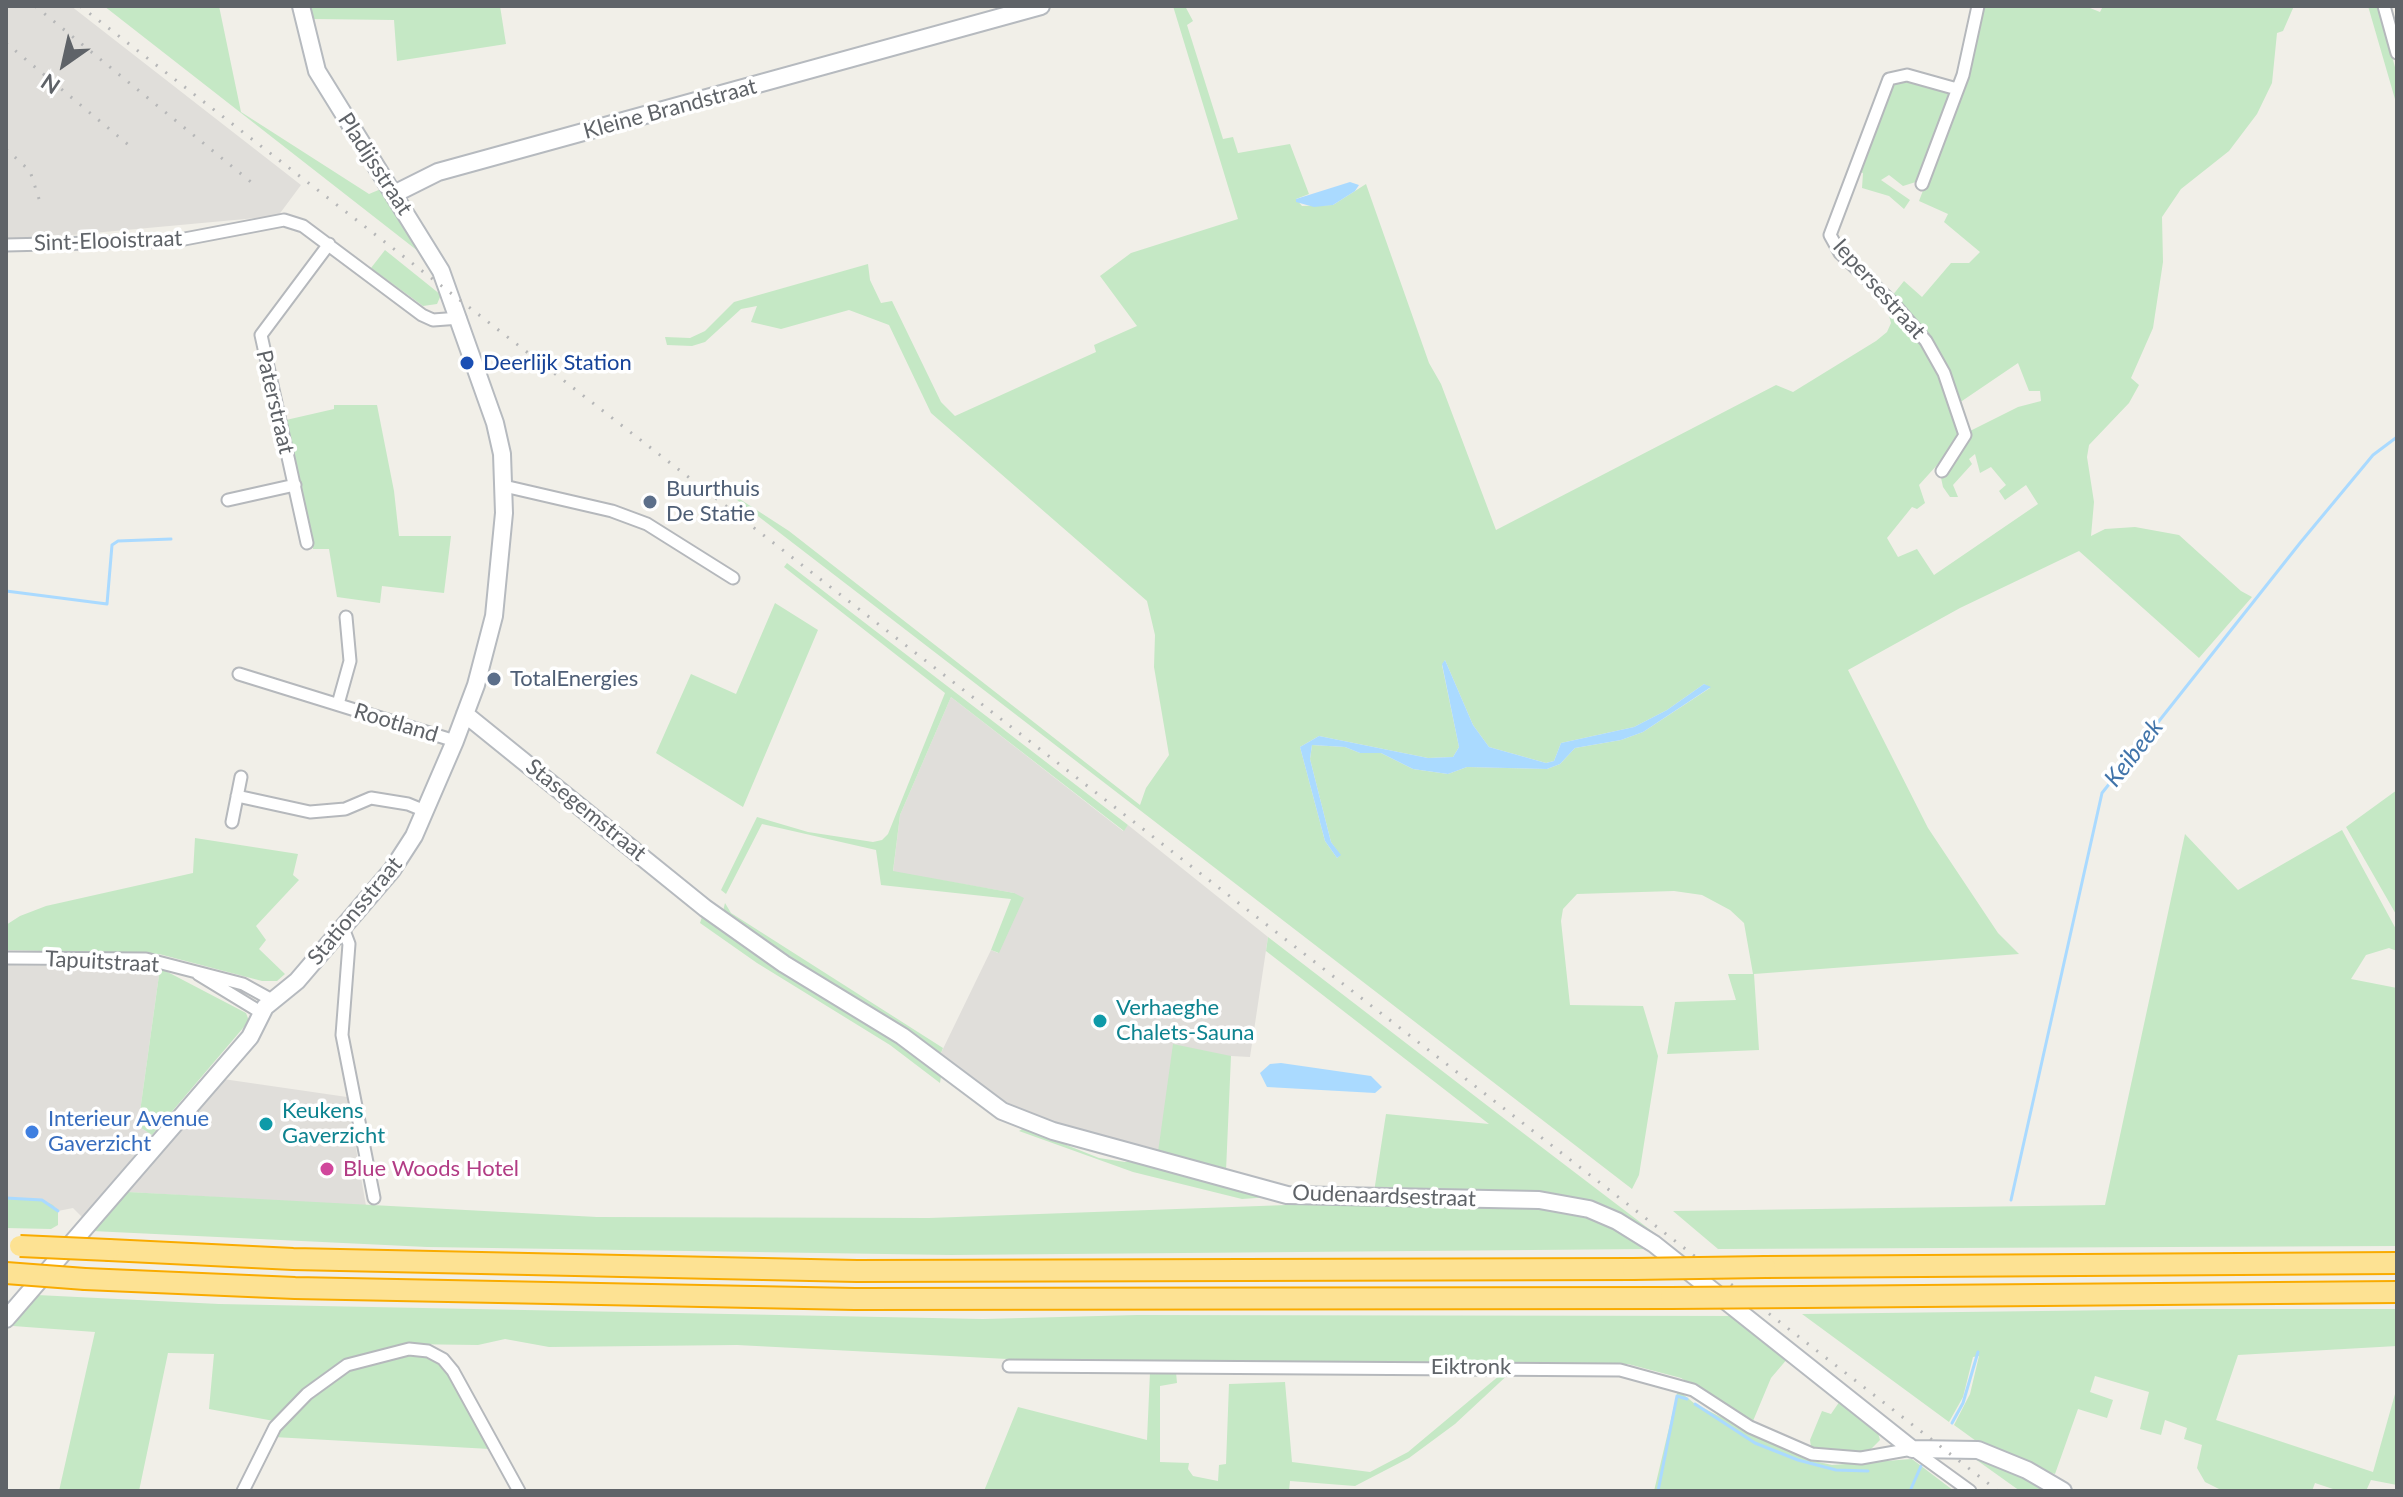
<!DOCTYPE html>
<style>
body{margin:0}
#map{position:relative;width:2403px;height:1497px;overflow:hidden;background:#f1efe8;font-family:Lato,sans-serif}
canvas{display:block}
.frame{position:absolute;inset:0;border:8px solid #5f6368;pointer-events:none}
.north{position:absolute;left:24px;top:24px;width:80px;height:80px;-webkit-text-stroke:6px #fff;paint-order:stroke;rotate:214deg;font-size:22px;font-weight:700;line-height:32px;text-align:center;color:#5f6368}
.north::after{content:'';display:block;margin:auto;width:28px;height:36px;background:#5f6368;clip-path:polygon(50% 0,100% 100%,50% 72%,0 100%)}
</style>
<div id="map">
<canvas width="2403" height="1497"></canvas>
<div class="frame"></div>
<div class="north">N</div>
</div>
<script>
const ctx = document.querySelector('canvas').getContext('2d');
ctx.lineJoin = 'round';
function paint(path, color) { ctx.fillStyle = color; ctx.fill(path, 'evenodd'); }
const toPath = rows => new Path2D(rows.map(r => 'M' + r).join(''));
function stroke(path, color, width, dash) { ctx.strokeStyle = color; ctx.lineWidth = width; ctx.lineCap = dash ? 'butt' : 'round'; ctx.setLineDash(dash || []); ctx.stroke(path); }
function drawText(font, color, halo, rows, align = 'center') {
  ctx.font = font + ' Lato,sans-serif'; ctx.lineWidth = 7; ctx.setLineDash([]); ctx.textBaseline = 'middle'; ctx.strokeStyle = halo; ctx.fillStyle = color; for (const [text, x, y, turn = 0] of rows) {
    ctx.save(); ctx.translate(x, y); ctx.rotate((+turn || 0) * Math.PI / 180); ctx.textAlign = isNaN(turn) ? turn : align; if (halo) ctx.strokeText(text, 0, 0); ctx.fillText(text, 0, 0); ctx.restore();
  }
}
paint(toPath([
 [6,6,71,6,301,185,278,216,6,241],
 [951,697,1123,831,1128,825,1268,937,1250,1057,1231,1056,1158,1152,1034,1119,994,1098,941,1053,991,950,998,953,1014,893,893,872,900,815],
 [6,965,160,968,138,1126,152,1135,82,1217,73,1208,58,1211,42,1200,6,1198],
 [223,1079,347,1097,366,1206,128,1192]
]), '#e0deda');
paint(toPath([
 [104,6,219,6,241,112,369,194,381,189,423,255],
 [311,6,500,6,506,44,397,61,394,20,313,19],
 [1173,6,1185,6,1193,21,1187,25,1223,139,1233,137,1238,153,1290,144,1309,194,1296,199,1302,206,1333,205,1366,184,1429,363,1441,384,1496,530,1776,385,1793,392,1876,341,1887,332,1891,323,1885,301,1872,287,1925,343,1953,405,1960,432,1967,439,1970,431,2018,407,2041,401,2040,391,2029,391,2018,363,1959,403,1927,336,1892,296,1904,281,1922,297,1951,263,1969,263,1980,252,1944,222,1948,214,1919,201,1966,78,1981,6,2085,6,2100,12,2103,6,2294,6,2283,31,2277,33,2272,83,2257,114,2229,151,2181,189,2162,217,2163,262,2153,328,2131,378,2139,385,2129,403,2089,445,2087,457,2094,502,2091,536,2105,529,2135,527,2179,535,2241,591,2252,597,2199,658,2079,551,1960,608,1848,670,1928,828,1998,933,2019,954,1754,974,1759,1050,1667,1054,1675,1002,1736,1000,1728,974,1753,974,1744,923,1730,910,1702,895,1674,891,1577,894,1563,909,1561,921,1570,1005,1643,1006,1658,1056,1639,1175,1632,1189,715,483,789,531,1140,805,1146,788,1169,755,1154,667,1155,635,1147,601,931,413,889,325,849,310,781,329,751,322,757,306,741,309,705,342,692,346,667,345,665,337,690,338,705,331,734,302,868,264,870,280,881,303,892,301,941,402,955,416,1096,352,1094,345,1137,326,1100,276,1131,253,1238,219],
 [1975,454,1980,473,1991,467,2006,485,1999,491,2005,500,2026,485,2038,504,1934,575,1917,549,1898,557,1887,538,1912,507,1917,509,1925,503,1919,485,1938,464,1943,487,1950,497,1958,497,1953,485,1972,464,1969,459],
 [1445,660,1473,725,1489,747,1546,763,1554,761,1561,743,1634,727,1667,710,1704,684,1710,688,1643,732,1621,740,1575,748,1560,764,1547,769,1467,767,1448,774,1413,769,1381,753,1360,753,1345,747,1312,745,1310,759,1331,842,1340,855,1337,858,1325,841,1300,747,1319,736,1428,758,1453,757,1459,747,1442,665],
 [2368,6,2379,6,2397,75,2397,106],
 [1904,77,1953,94,1919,181,1903,186,1889,175,1881,180,1910,200,1904,209,1889,196,1862,188,1863,173,1857,171,1891,83],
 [385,250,441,295,437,304,423,306,371,268],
 [334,405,377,405,394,491,399,536,451,536,444,593,382,586,380,603,337,597,329,549,313,549,286,420,334,409],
 [787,563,1128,825,1124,831,951,697,900,815,893,871,1014,893,1024,898,999,953,991,950,1011,899,881,885,876,850,762,824,726,894,721,890,757,817,808,832,873,842,882,840,888,834,945,693,784,567],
 [775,603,818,630,743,807,656,753,691,674,736,694],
 [2397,790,2397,916,2346,827],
 [2342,830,2397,931,2397,951,2389,948,2366,955,2351,979,2397,988,2397,1246,1718,1249,1673,1211,2105,1205,2185,834,2238,890],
 [195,838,298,854,293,875,299,880,256,926,266,940,259,949,285,974,277,981,262,981,159,954,6,950,6,925,20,916,46,906,193,873],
 [725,903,731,913,943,1048,941,1053,722,915],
 [702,917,713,920,932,1065,941,1076,940,1083,890,1045,757,963,700,923],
 [1268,937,1506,1120,1674,1248,1668,1248,1608,1211,1374,1192,1386,1114,1489,1124,1266,951],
 [160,968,246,1013,249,1021,152,1135,138,1126],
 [1173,1044,1231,1056,1226,1171,1158,1152],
 [1024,1128,1099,1158,1125,1162,1133,1160,1271,1197,1242,1199,1133,1172,1019,1131],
 [128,1192,597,1217,929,1218,1287,1205,1540,1206,1586,1214,1619,1229,1648,1249,951,1255,427,1247,92,1231],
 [6,1198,42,1200,53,1205,58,1211,58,1225,51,1229,6,1228],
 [37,1295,219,1304,983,1319,1137,1315,1736,1316,1788,1358,1771,1378,1753,1421,1681,1378,1628,1364,1027,1360,737,1345,549,1347,505,1339,478,1345,402,1344,400,1349,339,1364,308,1386,274,1421,209,1409,214,1354,168,1353,139,1491,59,1491,95,1332,13,1326],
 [2202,1309,2397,1309,2397,1346,2238,1355,2216,1420,2373,1472,2397,1387,2397,1485,2371,1480,2366,1491,2339,1491,2315,1483,2312,1491,2223,1491,2205,1482,2197,1468,2202,1445,2184,1439,2187,1428,2165,1420,2161,1435,2140,1429,2149,1392,2095,1376,2090,1392,2113,1400,2107,1418,2078,1409,2055,1474,2044,1471,1983,1446,1954,1425,1970,1394,1979,1356,1973,1357,1963,1397,1949,1422,1802,1314],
 [423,1354,433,1358,455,1382,490,1449,274,1437,296,1409,340,1373,388,1358],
 [1506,1370,1513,1370,1455,1424,1409,1458,1355,1486,1290,1481,1289,1491,984,1491,1018,1407,1147,1440,1150,1372,1176,1372,1177,1383,1160,1386,1160,1462,1189,1463,1188,1469,1193,1476,1218,1481,1219,1465,1226,1464,1229,1384,1285,1382,1292,1462,1370,1472,1408,1452],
 [1678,1390,1695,1404,1805,1459,1832,1465,1912,1459,1954,1491,1654,1491],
 [1842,1398,1876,1426,1880,1440,1870,1450,1850,1453,1811,1447,1810,1440,1822,1411,1831,1414],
 [1971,1456,1987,1460,2054,1491,2020,1491]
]), '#c5e8c5');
paint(toPath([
 [1350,182,1359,185,1355,191,1333,205,1314,207,1296,202,1296,199],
 [1445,660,1473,725,1489,747,1546,763,1554,761,1561,743,1634,727,1667,710,1704,684,1711,687,1643,732,1621,740,1575,748,1560,764,1547,769,1467,767,1448,774,1413,769,1381,753,1360,753,1345,747,1312,745,1310,759,1331,842,1341,855,1337,858,1325,841,1300,747,1319,736,1428,758,1453,757,1459,747,1442,664],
 [1281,1063,1371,1076,1382,1087,1375,1093,1267,1087,1260,1073,1270,1064]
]), '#aadaff');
stroke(toPath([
 [6,591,107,604,112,545,118,541,171,539],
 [6,1198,42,1200,58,1211],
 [2011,1200,2102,793,2300,543,2373,455,2397,437],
 [1695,1404,1755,1443,1798,1460,1836,1470,1868,1471],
 [1952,1423,1963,1403,1978,1352],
 [1658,1491,1677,1396,1687,1399],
 [1910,1491,1921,1466]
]), '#aadaff', 3);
const street = toPath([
 [2384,6,2397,53],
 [1922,184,1963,75,1978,6],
 [6,245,174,241,284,220,303,226,422,315,433,320,460,318],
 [1942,471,1965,435,1944,373,1926,341,1893,303,1840,253,1830,235,1889,79,1907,75,1957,89],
 [504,486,612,511,647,524,733,578],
 [228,500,295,485],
 [307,543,261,335,329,244],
 [239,674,455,741],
 [338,704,350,661,346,617],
 [237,796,310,812,345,809,371,798,408,804,425,811],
 [232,822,241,777],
 [343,928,349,944,342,1035,374,1198],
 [6,958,146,959,243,984,272,1000],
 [198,974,262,1013],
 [1009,1366,1620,1370,1693,1390,1750,1427,1812,1454,1861,1458,1912,1449,1970,1491],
 [243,1491,275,1427,307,1394,347,1365,409,1349,428,1351,443,1359,453,1371,519,1491]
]);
const secondary = toPath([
 [394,194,438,172,1041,6],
 [465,714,705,908,784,964,902,1036,1002,1111,1053,1131,1287,1195,1539,1200,1589,1209,1617,1221,1654,1244,1912,1449,1978,1450,2027,1470,2063,1491],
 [6,1319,250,1037,265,1007,297,981,392,870,414,836,455,741,476,685,494,616,504,513,502,454,495,423,441,271,317,71,301,6]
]);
const highway = toPath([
 [109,1250,293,1259,857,1271,1633,1269],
 [1765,1267,2397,1263],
 [85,1279,295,1288,855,1299,1671,1298],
 [1803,1297,2397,1292]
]);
stroke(street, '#b5b8bc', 15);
stroke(secondary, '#b6babf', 20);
stroke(highway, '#f9ab00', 24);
stroke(street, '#fff', 11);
stroke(secondary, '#fff', 16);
stroke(highway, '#fde293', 20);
stroke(toPath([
 [35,6,251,182],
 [80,6,1998,1491],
 [6,43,131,147],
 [6,149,30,171,40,202]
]), '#b6b7b8', 3, [2, 10]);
const highwayBridge = toPath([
 [20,1246,109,1250],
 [1633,1269,1765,1267],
 [6,1273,85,1279],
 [1671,1298,1803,1297]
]);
stroke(highwayBridge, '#f9ab00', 24, []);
stroke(highwayBridge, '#fde293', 20);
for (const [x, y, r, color] of [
 [467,363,8,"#1a4fb4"],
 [650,502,8,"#5c6f8a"],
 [494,679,8,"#5c6f8a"],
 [1100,1021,8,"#0f9aa8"],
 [266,1124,8,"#0f9aa8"],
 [32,1132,8,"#3f7fe0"],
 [327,1169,8,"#d1479c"]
]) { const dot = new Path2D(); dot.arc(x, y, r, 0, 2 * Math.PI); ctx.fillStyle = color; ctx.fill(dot); stroke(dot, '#fff', 3); }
drawText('22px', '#5f6368', '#fff', [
 ["Kleine Brandstraat",670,109,-15],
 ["Pladijsstraat",375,164,57],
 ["Sint-Elooistraat",108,241,-2],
 ["Iepersestraat",1879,289,48],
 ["Paterstraat",275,402,77],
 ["Rootland",396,723,17],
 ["Stasegemstraat",586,810,39],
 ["Stationsstraat",355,911,-50],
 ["Tapuitstraat",102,962,3],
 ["Oudenaardsestraat",1384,1196,2],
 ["Eiktronk",1471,1367]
]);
drawText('22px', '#164399', '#fff', [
 ["Deerlijk Station",483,363]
], 'left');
drawText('22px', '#4e5e75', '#fff', [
 ["Buurthuis",666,489],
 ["De Statie",666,514],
 ["TotalEnergies",510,679]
], 'left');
drawText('22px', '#0d838f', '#fff', [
 ["Verhaeghe",1116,1008],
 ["Chalets-Sauna",1116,1033],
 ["Keukens",282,1111],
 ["Gaverzicht",282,1136]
], 'left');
drawText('22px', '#366cbe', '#fff', [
 ["Interieur Avenue",48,1119],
 ["Gaverzicht",48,1144]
], 'left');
drawText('22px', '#b23c85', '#fff', [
 ["Blue Woods Hotel",343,1169]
], 'left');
drawText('italic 24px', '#4174aa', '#fff', [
 ["Keibeek",2134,753,-52]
]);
</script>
